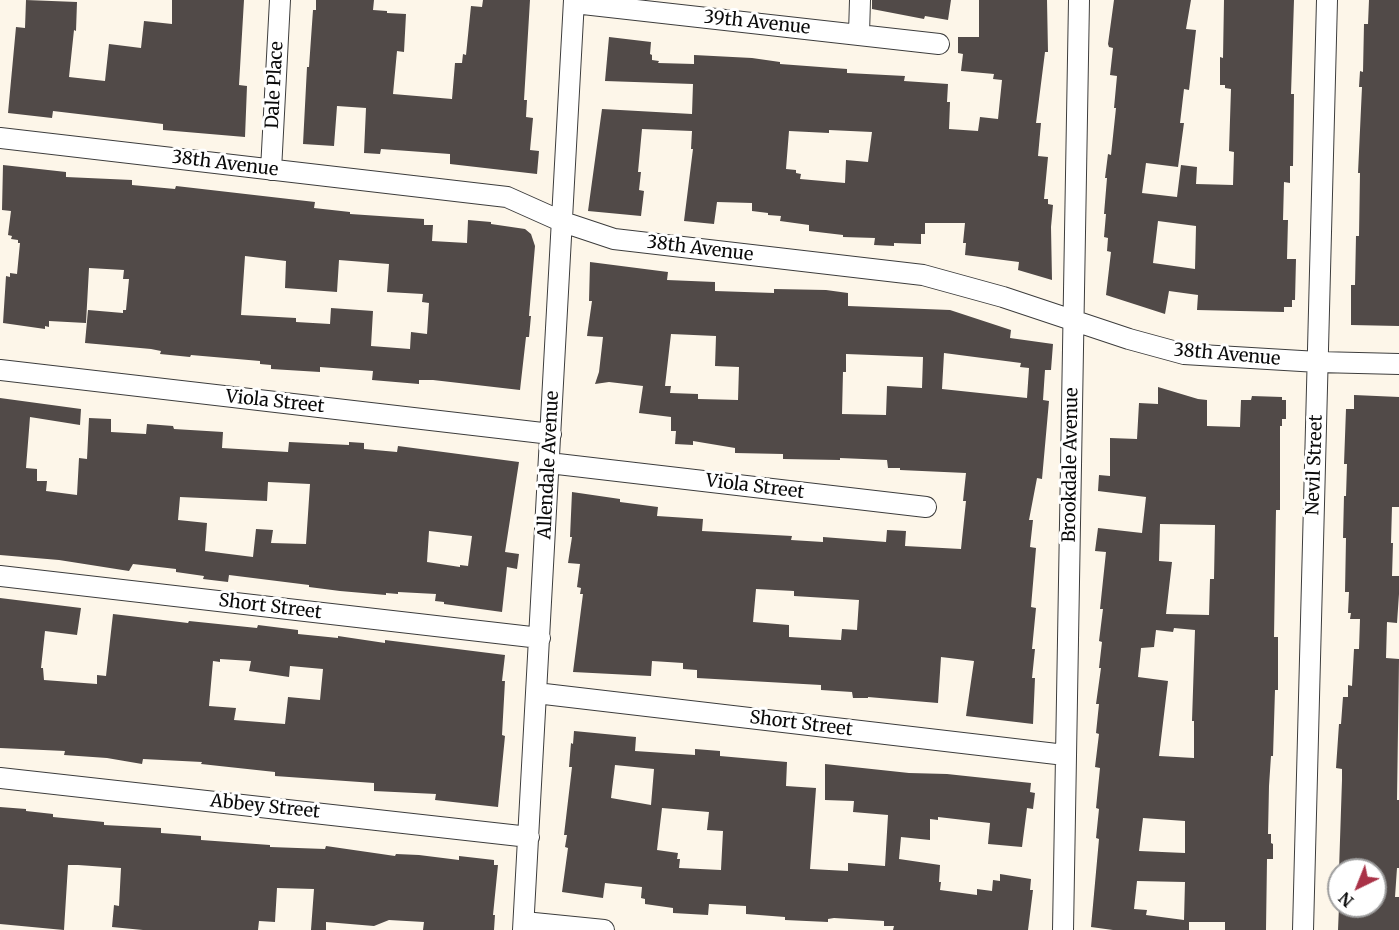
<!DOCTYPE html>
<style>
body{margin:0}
#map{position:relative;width:1399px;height:930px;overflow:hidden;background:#fdf6e9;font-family:Merriweather,serif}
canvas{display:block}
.north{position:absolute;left:1327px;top:858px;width:60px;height:60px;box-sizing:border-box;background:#fff;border:2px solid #9d9d9d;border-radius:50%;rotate:223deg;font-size:16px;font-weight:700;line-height:24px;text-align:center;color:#0a0a0a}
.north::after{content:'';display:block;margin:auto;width:21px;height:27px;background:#a93247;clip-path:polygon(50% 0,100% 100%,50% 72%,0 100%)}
</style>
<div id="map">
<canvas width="1399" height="930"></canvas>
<div class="north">N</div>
</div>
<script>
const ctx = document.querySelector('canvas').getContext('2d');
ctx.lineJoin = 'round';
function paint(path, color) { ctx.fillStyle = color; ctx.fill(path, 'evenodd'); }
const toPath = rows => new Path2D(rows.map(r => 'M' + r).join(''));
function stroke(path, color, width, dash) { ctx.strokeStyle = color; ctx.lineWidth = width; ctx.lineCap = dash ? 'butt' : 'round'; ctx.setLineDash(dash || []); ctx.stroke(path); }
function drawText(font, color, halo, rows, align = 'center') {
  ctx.font = font + ' Merriweather,serif'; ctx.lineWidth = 6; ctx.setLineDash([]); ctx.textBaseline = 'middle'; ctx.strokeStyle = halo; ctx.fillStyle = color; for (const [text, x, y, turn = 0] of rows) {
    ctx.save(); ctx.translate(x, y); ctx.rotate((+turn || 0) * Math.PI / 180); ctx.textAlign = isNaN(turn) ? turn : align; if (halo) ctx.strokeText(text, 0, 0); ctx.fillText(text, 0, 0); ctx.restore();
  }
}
paint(toPath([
 [26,0,77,2,76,31,74,30,69,77,105,81,109,44,141,48,144,21,172,24,172,0,244,0,239,85,247,86,245,137,163,130,163,124,53,111,52,118,8,113,16,27,25,28],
 [316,0,374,0,373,10,387,11,387,13,406,14,404,52,397,51,393,94,452,99,455,63,462,63,463,54,466,55,471,6,482,7,483,0,530,0,524,100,527,100,526,117,533,118,530,150,539,151,537,174,450,164,450,154,381,149,380,154,364,153,366,108,337,106,334,146,303,144,307,67,309,67,313,10,316,10],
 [872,0,951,0,948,20,925,16,924,19,872,9],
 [979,0,1047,0,1048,52,1045,52,1036,123,1041,123,1038,156,1048,157,1044,199,1048,199,1048,204,1053,205,1051,227,1052,280,1018,270,1019,262,965,255,966,243,963,243,965,223,925,223,925,234,921,234,921,244,894,243,894,246,874,245,875,238,843,237,843,235,809,231,809,225,780,221,781,216,768,215,768,213,752,211,752,203,717,202,714,224,684,221,693,149,691,149,692,131,642,129,638,172,641,172,639,190,644,191,641,216,588,211,602,109,692,114,693,84,605,81,609,37,651,42,650,54,652,55,652,60,659,61,658,63,694,64,694,55,752,58,780,62,780,64,847,69,847,73,905,76,904,81,948,84,947,102,950,102,949,129,978,131,980,117,998,119,1002,80,993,79,994,74,961,71,963,54,958,53,958,37,979,37],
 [829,130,872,132,868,162,846,160,845,183,800,179,801,174,796,173,796,170,786,169,789,131,829,133],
 [1114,0,1191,0,1186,29,1196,30,1189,90,1184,89,1180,123,1184,123,1178,167,1146,163,1142,193,1177,197,1181,165,1197,167,1196,184,1233,185,1234,152,1229,151,1231,89,1225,88,1225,85,1220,85,1220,57,1223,58,1224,0,1294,0,1291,94,1294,94,1293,166,1290,166,1290,183,1284,182,1283,220,1288,220,1287,259,1296,259,1295,300,1292,300,1292,307,1284,307,1284,312,1197,310,1198,295,1169,291,1165,314,1106,295,1111,252,1107,251,1108,238,1104,237,1106,214,1104,214,1107,178,1105,178,1108,154,1111,155,1116,108,1114,108,1117,76,1110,75,1113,48,1109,47,1108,44],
 [1158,221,1196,226,1195,269,1153,263],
 [1369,0,1399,0,1399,326,1351,325,1351,285,1355,285,1356,236,1359,236,1360,173,1358,173,1362,87,1359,87,1360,71,1363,72,1364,24,1368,24],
 [3,165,66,172,66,177,132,180,132,185,175,189,176,186,315,202,314,208,350,212,350,214,424,219,424,225,433,225,432,241,467,243,468,220,491,222,491,224,525,229,531,234,535,246,529,316,531,316,529,337,526,337,520,390,433,380,419,380,419,384,372,380,373,371,320,367,320,372,271,369,271,365,260,364,260,361,191,355,190,357,160,354,161,351,151,349,85,343,88,310,123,313,123,310,126,310,129,279,123,279,124,270,89,268,86,323,49,321,49,327,45,326,45,329,3,323,6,276,10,277,10,273,17,274,20,243,18,243,18,240,11,239,12,236,8,235,11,211,2,210],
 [245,256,286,261,285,288,337,292,339,260,389,264,387,292,423,294,422,302,429,303,427,334,411,332,410,349,371,346,373,311,331,308,330,324,296,322,296,318,241,315],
 [590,262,668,272,667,280,715,282,715,291,774,293,774,289,826,290,848,293,848,306,950,310,1011,330,1010,338,1053,344,1051,370,1045,370,1043,400,1049,401,1042,479,1037,478,1029,520,1033,520,1030,547,1036,548,1031,607,1036,608,1032,649,1035,649,1032,678,1035,678,1033,724,966,716,974,661,941,657,938,703,868,697,868,698,853,698,852,692,821,690,821,685,697,678,697,670,683,669,683,663,652,661,651,676,573,672,583,594,580,594,581,588,577,587,580,564,568,563,572,537,570,537,572,492,620,499,620,502,658,507,657,516,703,519,702,531,792,536,791,540,823,542,823,537,886,542,887,530,906,531,905,546,961,549,966,501,963,501,966,473,900,470,900,468,888,468,887,460,840,458,840,460,783,459,783,454,735,453,735,448,693,441,693,445,675,444,676,431,671,431,671,417,639,413,643,386,609,382,595,384,599,372,603,337,587,336,592,301,589,301],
 [671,334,716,336,715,366,739,367,738,400,698,399,698,394,670,393,671,386,665,386],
 [944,353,1021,363,1020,367,1029,368,1027,398,942,389],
 [846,354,923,357,922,388,887,386,886,415,842,414,843,372,846,372],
 [756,589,794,591,794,596,859,600,857,630,842,629,841,640,789,637,789,625,753,622],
 [1158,387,1198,399,1207,400,1207,426,1240,427,1241,400,1251,400,1252,396,1282,397,1282,400,1286,400,1286,419,1282,419,1282,426,1280,426,1280,510,1276,510,1274,637,1278,637,1278,690,1275,690,1273,756,1271,756,1269,786,1268,834,1271,834,1271,843,1273,844,1273,859,1267,859,1266,930,1225,930,1225,922,1189,922,1189,930,1113,930,1091,927,1099,839,1096,838,1099,809,1096,808,1100,768,1095,767,1099,734,1096,733,1099,704,1096,704,1101,668,1099,668,1102,642,1099,641,1103,609,1100,609,1106,552,1095,551,1098,528,1142,533,1146,497,1098,491,1099,475,1110,476,1110,438,1137,439,1139,403,1158,404],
 [1160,524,1215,525,1214,579,1210,579,1209,615,1166,614,1172,562,1159,561],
 [1174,628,1195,630,1192,721,1194,721,1194,758,1159,756,1168,681,1138,677,1141,648,1154,647,1156,630,1173,632],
 [1143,818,1185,821,1185,853,1139,851],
 [1137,881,1185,882,1184,920,1146,915,1147,910,1134,909],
 [1354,395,1399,397,1399,507,1392,507,1391,543,1393,543,1392,576,1399,576,1399,594,1397,623,1387,622,1386,658,1399,659,1397,800,1399,800,1399,868,1397,868,1395,897,1399,897,1399,930,1338,930,1339,906,1375,906,1375,870,1339,870,1342,780,1342,769,1336,768,1339,724,1341,724,1343,697,1348,697,1348,685,1352,686,1354,649,1359,649,1360,619,1350,619,1351,613,1348,613,1349,592,1345,592,1346,538,1343,538,1344,496,1346,496,1347,464,1344,464,1346,409,1354,409],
 [0,398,81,409,80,425,30,417,26,468,37,469,37,481,47,481,46,491,77,495,79,458,87,459,89,418,111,419,111,432,146,434,147,424,173,426,174,429,223,432,222,448,288,452,289,442,349,445,349,442,364,443,364,449,397,452,398,446,519,462,505,552,519,554,517,569,507,567,502,612,444,604,444,602,435,601,436,594,398,592,398,594,386,593,386,595,340,591,309,587,309,585,229,575,228,582,203,579,204,576,176,572,176,569,133,564,129,571,59,560,0,555],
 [268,482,310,484,306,544,271,543,273,530,256,529,253,557,205,551,207,523,178,520,180,497,267,501],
 [429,531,472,536,468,566,460,565,460,567,427,562],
 [0,598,81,608,77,635,45,631,41,668,43,668,44,680,97,684,97,675,106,676,113,614,188,623,189,621,257,628,258,625,298,630,298,634,338,638,338,636,385,643,385,640,505,655,502,681,505,681,502,735,505,736,498,807,435,800,436,794,374,791,374,783,275,776,275,772,201,764,202,762,143,759,142,764,107,758,64,755,65,751,0,748],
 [220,659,251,661,249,671,289,677,290,666,323,669,320,700,288,697,285,724,234,720,236,708,209,706,213,661,220,662],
 [574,731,636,737,635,751,695,755,695,749,720,751,720,756,787,762,786,786,816,788,810,869,848,871,848,863,885,866,888,815,853,812,854,801,825,800,825,764,909,773,947,774,1031,783,1030,792,1035,793,1033,809,1027,808,1022,847,988,844,990,823,938,817,938,820,930,819,930,840,901,837,899,859,940,865,939,882,941,882,940,890,977,895,977,889,992,891,993,880,1000,881,1000,874,1031,879,1030,890,1033,890,1028,930,893,930,894,926,884,926,884,921,834,918,828,919,828,922,785,920,785,917,746,914,746,906,709,904,708,915,673,913,673,908,645,904,645,899,641,898,642,887,605,883,603,898,562,892,568,848,565,847,567,835,564,835,572,767,569,767,571,743,573,744],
 [615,765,654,769,651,805,611,798],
 [662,808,709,812,707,830,723,831,721,870,679,868,680,859,677,859,678,853,657,850],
 [0,807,26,809,26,811,53,814,53,817,104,822,104,825,161,828,161,833,201,836,201,840,270,845,270,847,325,849,326,846,395,856,396,854,419,855,459,860,459,856,494,860,494,865,498,865,493,915,495,915,494,930,423,930,424,922,389,920,374,926,326,922,326,930,311,930,314,889,277,888,275,922,259,921,258,930,143,930,112,927,114,905,119,906,121,868,78,865,68,865,64,930,0,924]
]), '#514a48');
const minor = toPath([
 [574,3,939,44],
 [859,34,860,0],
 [0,138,507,197,563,222,614,239,923,275,1003,297,1129,339,1184,354,1318,362,1399,364],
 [271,170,280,0],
 [0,370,551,434],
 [549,463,926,507],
 [0,576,540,638],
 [536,693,1065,755],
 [0,778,529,837],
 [524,922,604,930],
 [523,930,574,0],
 [1063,930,1079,0],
 [1303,930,1327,0]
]);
stroke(minor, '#3d3d3d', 22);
stroke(minor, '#fff', 20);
drawText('18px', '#0a0a0a', '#fff', [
 ["39th Avenue",757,23,6],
 ["Dale Place",275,85,-87],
 ["38th Avenue",225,164,7],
 ["38th Avenue",700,249,7],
 ["38th Avenue",1227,355,5],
 ["Viola Street",275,402,6],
 ["Allendale Avenue",549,465,-87],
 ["Brookdale Avenue",1071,465,-89],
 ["Nevil Street",1315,465,-88],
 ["Viola Street",755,487,7],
 ["Short Street",270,607,7],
 ["Short Street",801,724,7],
 ["Abbey Street",265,807,6]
]);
</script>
